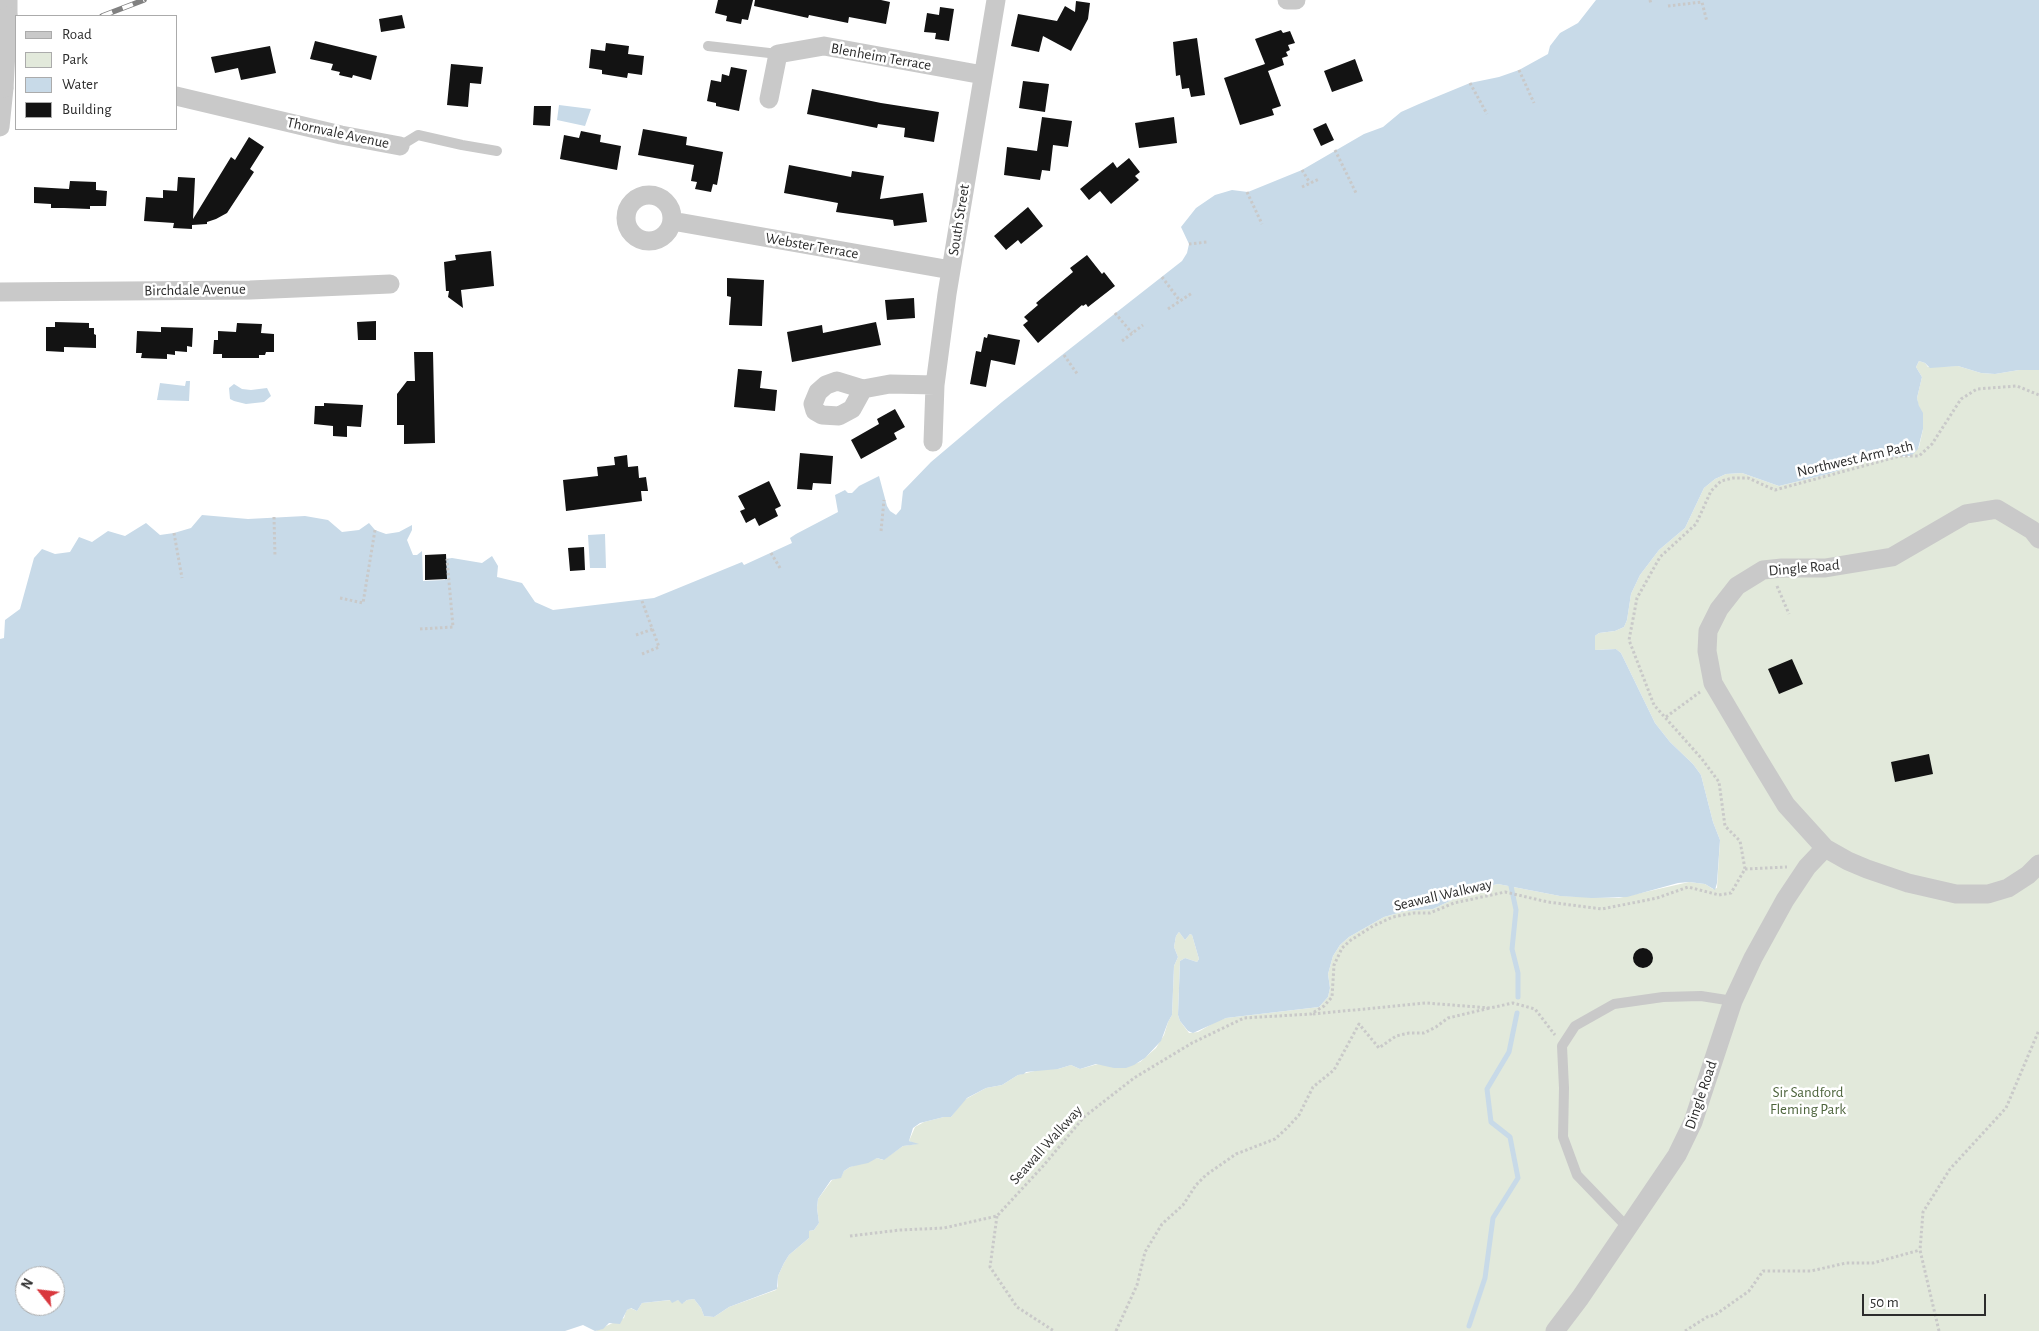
<!DOCTYPE html>
<style>
body{margin:0}
#map{position:relative;width:2039px;height:1331px;overflow:hidden;background:#fff;font-family:"Alegreya Sans",sans-serif}
canvas{display:block}
.legend{position:absolute;left:15px;top:15px;width:162px;height:115px;box-sizing:border-box;background:#fff;border:1px solid #ababab;margin:0;padding:6px 9px;list-style:none;font-size:15px;color:#2c2c2c}
.legend li{display:flex;align-items:center;gap:10px;height:25px}
.legend b{width:25px;border:1px solid #ababab}
.north{position:absolute;left:15px;top:1266px;width:50px;height:50px;box-sizing:border-box;background:#fff;border:1px solid #ababab;border-radius:50%;rotate:299deg;font-size:14px;font-weight:700;line-height:20px;text-align:center;color:#2c2c2c}
.north::after{content:'';display:block;margin:auto;width:18px;height:22px;background:#d9383e;clip-path:polygon(50% 0,100% 100%,50% 72%,0 100%)}
.scale{position:absolute;left:1862px;top:1294px;width:124px;height:22px;box-sizing:border-box;border:2px solid #2c2c2c;border-top:0;padding-left:6px;font-size:15px;line-height:18px;white-space:nowrap;color:#2c2c2c;-webkit-text-stroke:4px #fff;paint-order:stroke}
</style>
<div id="map">
<canvas width="2039" height="1331"></canvas>
<ul class="legend">
<li><b style="height:6px;background:#c9c9c9"></b>Road</li>
<li><b style="height:14px;background:#e2e9db"></b>Park</li>
<li><b style="height:14px;background:#c8dae8"></b>Water</li>
<li><b style="height:14px;background:#131313"></b>Building</li>
</ul>
<div class="north">N</div>
<div class="scale">50 m</div>
</div>
<script>
const ctx = document.querySelector('canvas').getContext('2d');
ctx.lineJoin = 'round';
function paint(path, color) { ctx.fillStyle = color; ctx.fill(path, 'evenodd'); }
const toPath = rows => new Path2D(rows.map(r => 'M' + r).join(''));
function stroke(path, color, width, dash) { ctx.strokeStyle = color; ctx.lineWidth = width; ctx.lineCap = dash ? 'butt' : 'round'; ctx.setLineDash(dash || []); ctx.stroke(path); }
function drawText(font, color, halo, rows, align = 'center') {
  ctx.font = font + ' "Alegreya Sans",sans-serif'; ctx.lineWidth = 5; ctx.setLineDash([]); ctx.textBaseline = 'middle'; ctx.strokeStyle = halo; ctx.fillStyle = color; for (const [text, x, y, turn = 0] of rows) {
    ctx.save(); ctx.translate(x, y); ctx.rotate((+turn || 0) * Math.PI / 180); ctx.textAlign = isNaN(turn) ? turn : align; if (halo) ctx.strokeText(text, 0, 0); ctx.fillText(text, 0, 0); ctx.restore();
  }
}
paint(toPath([
 [1919,361,1925,363,1928,367,1958,366,1981,373,1995,374,2019,370,2039,370,2039,1331,595,1331,624,1318,626,1311,630,1308,637,1311,642,1303,671,1300,672,1302,678,1300,683,1303,687,1300,694,1299,701,1308,704,1316,714,1317,729,1307,776,1290,778,1286,778,1276,784,1263,789,1255,809,1238,809,1231,814,1230,819,1223,817,1208,818,1199,832,1180,841,1177,844,1171,850,1167,877,1158,883,1160,903,1146,916,1144,909,1141,915,1127,924,1122,944,1117,951,1117,964,1100,986,1088,1002,1085,1018,1075,1043,1069,1058,1069,1071,1065,1080,1069,1098,1064,1121,1068,1140,1062,1156,1048,1164,1035,1168,1022,1172,1015,1174,966,1178,957,1174,947,1176,936,1179,932,1185,940,1190,934,1192,935,1199,959,1197,962,1185,958,1180,961,1178,1015,1180,1021,1189,1033,1198,1032,1217,1021,1226,1018,1319,1007,1328,997,1330,988,1328,974,1333,956,1340,945,1349,937,1384,917,1405,911,1433,909,1475,889,1498,884,1560,896,1619,898,1689,882,1705,884,1713,889,1717,888,1720,840,1713,822,1701,775,1693,764,1670,742,1655,723,1621,653,1616,649,1595,650,1595,636,1599,633,1615,631,1624,627,1627,620,1631,594,1640,575,1659,550,1685,528,1704,488,1715,479,1726,474,1742,473,1779,486,1828,474,1869,460,1883,457,1909,457,1919,447,1923,429,1917,398,1922,377,1916,367]
]), '#e2e9db');
paint(toPath([
 [1596,0,2039,0,2039,370,2019,370,1995,374,1981,373,1958,366,1930,368,1925,363,1919,361,1916,367,1922,377,1917,398,1919,406,1923,413,1923,429,1918,449,1911,456,1883,457,1869,460,1828,474,1779,486,1742,473,1726,474,1715,479,1704,488,1685,528,1659,550,1640,575,1631,594,1627,620,1624,627,1615,631,1599,633,1595,636,1595,650,1616,649,1621,653,1655,723,1670,742,1693,764,1701,775,1713,822,1720,840,1717,883,1715,890,1705,884,1689,882,1678,883,1627,897,1592,898,1560,896,1498,884,1475,889,1433,909,1405,911,1384,917,1349,937,1340,945,1333,956,1328,974,1330,988,1328,997,1319,1007,1226,1018,1193,1033,1188,1031,1180,1021,1178,1015,1180,961,1185,958,1197,962,1199,959,1192,935,1190,934,1185,940,1179,932,1176,936,1174,947,1178,957,1174,966,1172,1015,1168,1022,1161,1041,1145,1058,1134,1065,1126,1068,1114,1068,1096,1064,1080,1069,1071,1065,1058,1069,1026,1072,1024,1074,1018,1075,1002,1085,986,1088,967,1098,951,1117,944,1117,920,1123,913,1128,909,1141,919,1144,903,1146,884,1160,877,1158,868,1163,850,1167,844,1171,841,1178,831,1180,818,1199,817,1208,819,1223,814,1230,809,1231,809,1238,789,1255,784,1263,778,1276,777,1289,729,1307,714,1317,704,1316,701,1308,694,1299,687,1300,682,1304,678,1300,672,1303,670,1300,642,1303,637,1311,631,1308,627,1310,620,1324,609,1323,603,1329,595,1331,583,1325,565,1331,0,1331,0,639,4,638,5,620,20,609,34,558,42,549,55,554,70,552,79,537,92,542,108,531,125,536,146,523,160,535,174,533,191,528,202,515,248,519,305,516,328,520,342,532,359,530,369,523,375,530,386,534,399,532,412,525,412,530,407,540,413,555,417,555,422,551,423,581,445,580,445,559,452,558,482,563,492,556,498,566,497,577,522,583,535,602,553,610,654,598,742,562,744,565,792,543,790,538,796,534,838,512,835,495,845,490,848,493,852,493,859,486,879,476,887,506,890,511,896,515,901,509,903,491,931,462,1002,402,1182,261,1187,253,1189,244,1181,227,1196,208,1215,195,1232,190,1248,192,1302,170,1364,134,1383,127,1401,112,1419,104,1470,83,1499,77,1519,70,1548,54,1550,46,1560,33,1578,23],
 [25,1276,55,1276,55,1306,25,1306],
 [559,105,591,109,585,126,557,120],
 [186,381,190,381,189,401,157,400,160,383,185,386],
 [234,384,242,389,251,390,267,388,271,396,264,402,246,404,234,401,230,399,229,388],
 [605,534,606,568,590,568,588,535]
]), '#c8dae8');
stroke(toPath([
 [1511,886,1516,910,1512,949,1518,973,1518,997],
 [1469,1326,1485,1278,1493,1218,1518,1178,1510,1137,1491,1122,1487,1089,1509,1052,1517,1013]
]), '#c8dae8', 5);
paint(toPath([
 [718,0,753,0,748,20,742,19,741,24,726,21,727,16,715,13],
 [755,0,881,0,890,2,886,24,849,17,848,23,809,15,808,18,754,6],
 [1076,1,1090,3,1088,19,1071,51,1043,36,1039,52,1011,46,1018,14,1057,21,1065,6,1075,12],
 [940,7,954,9,949,41,935,39,936,33,924,32,927,13,939,15],
 [402,15,405,28,381,32,379,19],
 [1281,30,1283,33,1290,31,1295,43,1288,45,1290,50,1286,52,1288,56,1282,58,1284,65,1268,71,1281,106,1272,109,1274,115,1240,125,1224,78,1265,64,1255,39],
 [1197,38,1205,95,1191,97,1189,88,1182,89,1180,75,1176,76,1173,42],
 [315,41,377,56,371,80,353,75,352,78,339,75,340,72,331,70,333,64,310,59],
 [606,43,629,46,628,54,644,56,642,75,628,73,627,78,602,74,602,70,589,68,591,49,605,51],
 [270,46,276,73,241,80,238,68,215,73,211,57],
 [1355,59,1363,81,1332,92,1324,71],
 [451,64,483,67,481,84,470,83,468,107,447,105],
 [731,67,747,70,739,111,716,106,716,103,707,101,711,80,721,82,722,74,729,76],
 [1023,81,1049,84,1045,112,1019,108],
 [812,89,881,103,939,112,934,142,904,137,905,128,878,124,877,128,807,114],
 [534,106,551,106,550,126,533,125],
 [1042,117,1072,121,1068,147,1053,145,1050,171,1042,170,1040,180,1004,175,1007,147,1037,151],
 [1174,117,1177,143,1139,148,1135,123],
 [1326,123,1334,140,1321,146,1313,129],
 [643,129,687,137,686,145,723,152,717,185,713,184,711,192,695,189,697,182,691,181,694,165,638,155],
 [581,131,601,135,600,142,621,146,617,170,560,159,564,135,579,138],
 [249,137,264,147,250,169,254,172,227,213,216,219,207,222,207,224,192,225,192,229,173,228,174,223,144,221,146,197,163,198,163,190,177,191,178,177,195,178,193,219,231,157,235,160],
 [1129,158,1140,172,1135,176,1139,180,1111,204,1100,191,1089,200,1080,189,1113,162,1117,168],
 [789,165,851,177,852,171,884,176,880,199,923,193,927,222,894,226,893,220,836,212,838,203,784,193],
 [70,181,96,182,96,190,107,191,106,206,90,206,90,209,64,208,51,208,51,204,34,203,34,187,69,189],
 [1028,207,1043,226,1021,244,1018,240,1006,250,994,236],
 [491,251,494,286,461,290,463,308,448,297,449,291,446,291,444,262,456,260,455,255],
 [1087,255,1102,274,1104,272,1115,286,1088,307,1086,304,1083,306,1082,305,1038,343,1023,325,1028,321,1024,317,1038,305,1036,303,1073,272,1070,268],
 [727,278,764,280,762,326,729,325,731,297,727,296],
 [914,298,915,318,887,320,885,300],
 [376,321,376,340,358,340,357,322],
 [55,322,89,323,89,328,94,328,94,334,96,335,96,348,64,347,64,352,46,351,46,327,55,327],
 [876,322,881,345,792,362,787,332,822,325,823,333],
 [237,323,262,324,261,333,274,334,274,352,266,352,265,355,259,355,259,358,222,358,222,354,213,354,214,340,218,340,218,331,236,332],
 [161,327,193,328,192,347,187,346,187,352,175,351,175,355,167,354,167,359,141,358,142,353,136,353,137,331,161,332],
 [988,334,1020,340,1015,365,991,360,986,387,970,384,976,351,981,352,984,337,987,338],
 [414,352,433,352,435,443,404,444,404,425,397,425,397,394,407,381,415,381],
 [738,369,762,371,760,388,777,390,775,411,734,407],
 [324,403,363,405,361,427,347,426,347,437,333,436,333,426,314,424,315,406,324,406],
 [895,409,905,427,894,433,897,439,861,459,851,440,879,424,877,419],
 [800,453,833,456,831,484,813,483,812,490,797,489],
 [627,455,628,467,638,466,639,478,646,477,648,491,641,491,642,501,566,511,563,480,598,476,597,467,615,465,614,457],
 [769,481,781,506,775,509,778,516,759,526,755,518,746,523,740,511,745,509,738,496],
 [584,547,585,570,570,571,568,548],
 [446,554,447,579,425,580,425,555],
 [1792,659,1803,684,1779,694,1768,669],
 [1929,754,1933,774,1895,782,1891,762],
 '1633 958a10 10 0 1 1 20 0a10 10 0 1 1-20 0Z'
]), '#131313');
stroke(toPath([
 [1650,0,1651,4],
 [1668,6,1702,2,1707,22],
 [1519,70,1534,103],
 [1470,83,1487,114],
 [1335,150,1356,193],
 [1302,170,1310,183],
 [1302,187,1319,179],
 [1247,192,1262,224],
 [1189,244,1207,242],
 [1162,277,1180,301],
 [1168,309,1192,293],
 [1115,313,1132,333],
 [1122,341,1143,325],
 [1064,355,1078,375],
 [274,517,275,557],
 [881,531,884,500],
 [174,533,182,578],
 [771,553,780,568],
 [1777,586,1789,614],
 [340,598,363,603,375,530],
 [420,629,453,627,447,559],
 [636,635,653,629],
 [642,654,659,647,642,601],
 [1666,717,1700,692],
 [1745,869,1787,867],
 [1313,1014,1426,1003,1490,1008,1513,1003,1535,1009,1555,1035],
 [997,1216,990,1267,1017,1307,1054,1331],
 [850,1236,900,1230,944,1228,997,1216,1044,1165,1084,1117,1134,1078,1192,1043,1244,1018,1311,1014,1324,1006,1332,997,1334,965,1342,948,1351,940,1373,926,1393,917,1414,913,1430,913,1454,903,1505,892,1548,902,1602,909,1657,898,1688,887,1719,895,1731,893,1745,869,1740,841,1725,826,1719,782,1702,759,1654,705,1629,640,1637,598,1660,557,1696,524,1711,491,1721,481,1733,478,1748,478,1775,490,1900,456,1919,456,1932,444,1961,399,1977,389,2017,386,2039,395],
 [1116,1331,1137,1285,1145,1252,1162,1224,1183,1205,1196,1185,1206,1175,1236,1154,1275,1139,1287,1128,1299,1115,1313,1087,1334,1070,1359,1024,1379,1048,1396,1036,1409,1033,1424,1033,1436,1027,1448,1018,1490,1008],
 [1685,1331,1707,1317,1715,1315,1749,1291,1763,1271,1811,1271,1846,1263,1873,1263,1920,1250],
 [1939,1331,1920,1250,1923,1212,1950,1169,2006,1108,2039,1030]
]), '#c9c9c9', 3, [2.5, 2.5]);
stroke(toPath([
 [708,46,778,54],
 [400,146,418,135,462,145,497,151],
 [1628,1228,1577,1175,1563,1137,1564,1088,1562,1046,1575,1026,1614,1004,1663,997,1701,996,1733,1001]
]), '#c9c9c9', 10);
stroke(toPath([
 [8,0,8,16],
 [1287,0,1296,0],
 [176,96,341,135,400,146],
 [769,99,778,54,824,46,983,75],
 [0,127,4,88],
 '626 218a23 23 0 1 1 46 0a23 23 0 1 1-46 0Z',
 [672,221,951,270],
 [0,292,250,290,390,284],
 [863,389,852,409,839,416,822,415,815,411,813,404,818,392,826,385,837,381,863,389,890,384,935,385],
 [933,442,935,385,947,294,996,0],
 [2039,539,2032,530,1997,509,1966,514,1892,557,1825,568,1782,568,1763,570,1737,586,1719,609,1708,631,1707,651,1713,683,1755,754,1786,805,1825,848,1848,861,1867,869,1908,883,1956,894,1988,894,2008,888,2028,875,2039,864],
 [1555,1331,1580,1298,1677,1155,1693,1122,1733,1001,1753,958,1785,900,1807,867,1825,848]
]), '#c9c9c9', 19);
const rail = toPath([
 [102,16,144,0],
 [0,60,16,53]
]);
stroke(rail, '#818181', 5.5);
stroke(rail, '#fff', 4, [11]);
stroke(toPath([
 [4,88,8,16]
]), '#c9c9c9', 19);
drawText('15px', '#2c2c2c', '#fff', [
 ["Blenheim Terrace",881,57,10],
 ["Thornvale Avenue",338,133,12],
 ["South Street",959,220,-81],
 ["Webster Terrace",812,246,10],
 ["Birchdale Avenue",195,290,-1],
 ["Northwest Arm Path",1855,459,-13],
 ["Dingle Road",1804,568,-5],
 ["Seawall Walkway",1443,895,-13],
 ["Dingle Road",1701,1095,-71],
 ["Seawall Walkway",1046,1145,-48]
]);
drawText('15px', '#4e653d', '#fff', [
 ["Sir Sandford",1808,1092],
 ["Fleming Park",1808,1109]
]);
</script>
